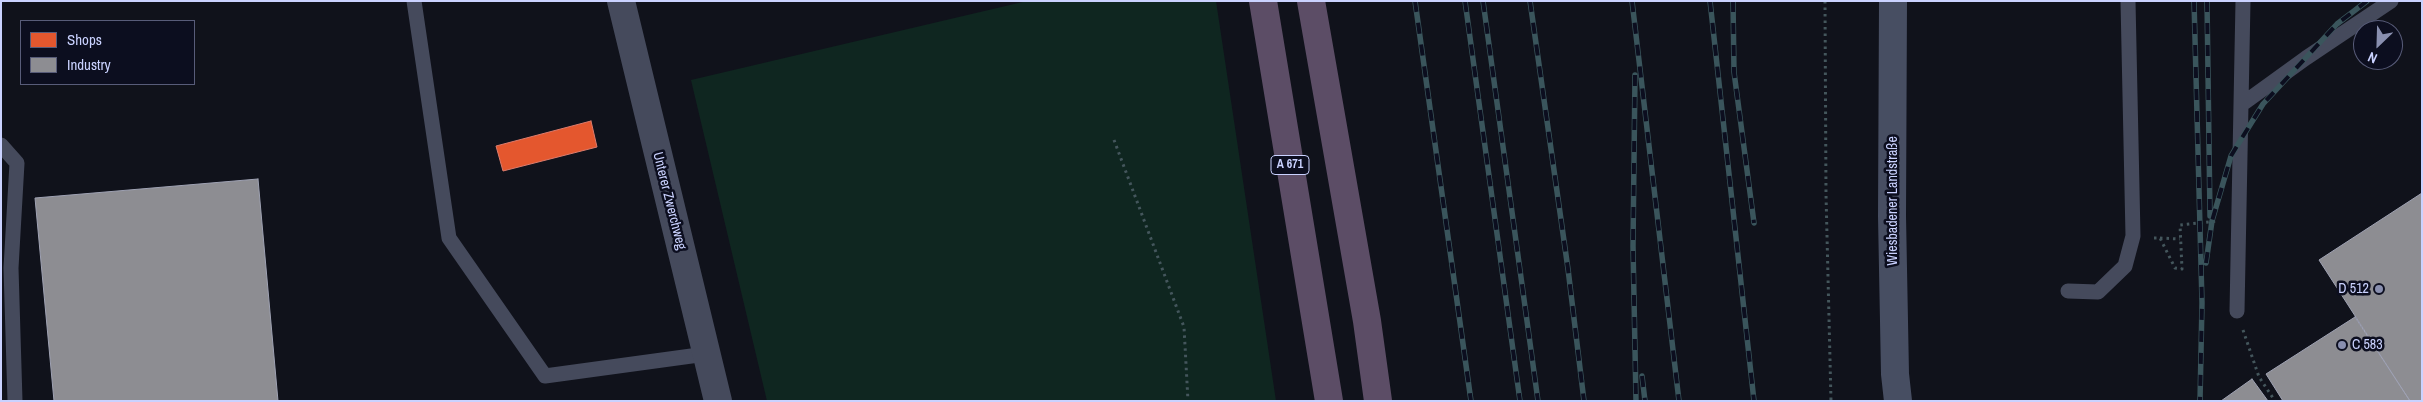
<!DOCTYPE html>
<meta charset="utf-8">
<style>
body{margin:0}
#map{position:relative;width:2423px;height:402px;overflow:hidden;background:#10121b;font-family:"Archivo Narrow",sans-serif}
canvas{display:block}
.frame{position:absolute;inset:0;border:2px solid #cad2ff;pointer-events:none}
.legend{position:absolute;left:20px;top:20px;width:175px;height:65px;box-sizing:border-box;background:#0c0e1f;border:1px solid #585c79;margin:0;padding:6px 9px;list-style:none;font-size:15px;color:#cad2ff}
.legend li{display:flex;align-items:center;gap:10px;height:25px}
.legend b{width:25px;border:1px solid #585c79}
.north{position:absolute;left:2353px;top:20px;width:50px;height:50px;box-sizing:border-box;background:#0c0e1f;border:1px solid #585c79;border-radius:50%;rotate:204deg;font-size:14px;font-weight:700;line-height:20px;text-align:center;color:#cad2ff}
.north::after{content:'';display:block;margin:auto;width:18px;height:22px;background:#898faf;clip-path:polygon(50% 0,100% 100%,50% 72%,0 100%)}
</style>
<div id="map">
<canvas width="2423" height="402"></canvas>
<div class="frame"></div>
<ul class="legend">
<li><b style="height:14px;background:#e4572e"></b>Shops</li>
<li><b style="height:14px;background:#8d8d92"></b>Industry</li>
</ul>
<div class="north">N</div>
</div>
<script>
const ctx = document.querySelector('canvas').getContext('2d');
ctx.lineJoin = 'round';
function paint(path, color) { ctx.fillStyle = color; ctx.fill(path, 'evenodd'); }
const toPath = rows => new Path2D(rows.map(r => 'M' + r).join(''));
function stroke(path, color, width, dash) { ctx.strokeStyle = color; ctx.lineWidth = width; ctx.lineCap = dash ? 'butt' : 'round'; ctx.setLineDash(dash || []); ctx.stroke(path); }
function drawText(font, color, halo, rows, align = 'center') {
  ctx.font = font + ' "Archivo Narrow",sans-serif'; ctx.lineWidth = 5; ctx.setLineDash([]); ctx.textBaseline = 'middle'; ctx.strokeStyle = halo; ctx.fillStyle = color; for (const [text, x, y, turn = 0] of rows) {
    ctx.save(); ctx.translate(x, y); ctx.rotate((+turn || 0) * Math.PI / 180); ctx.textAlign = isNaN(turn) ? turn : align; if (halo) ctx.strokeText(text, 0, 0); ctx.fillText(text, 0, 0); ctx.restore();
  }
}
paint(toPath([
 [1027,1,1216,1,1276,401,767,401,691,80]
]), '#0f2620');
const shops = toPath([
 [591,121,597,147,503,171,496,146,591,121]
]);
paint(shops, '#e4572e');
stroke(shops, '#dc7c6d', 1);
const industry = toPath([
 [258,179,278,401,54,401,35,198,258,179],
 [2422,193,2422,401,2410,401,2319,260,2422,193],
 [2355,317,2410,401,2283,401,2266,374,2355,317],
 [2252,379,2268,401,2221,401,2252,379]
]);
paint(industry, '#8d8d92');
stroke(industry, '#9fa2b3', 1);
stroke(toPath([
 [1825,1,1826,194,1831,401],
 [1114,140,1184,327,1188,401],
 [2154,238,2160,238,2175,268,2182,269,2180,225,2218,221],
 [2160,238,2180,239],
 [2243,330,2259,377,2275,401]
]), '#44565c', 3, [2.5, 4]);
stroke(toPath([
 [414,1,449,238,545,376,706,354],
 [2241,105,2306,58,2391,1],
 [1,145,17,163,11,268,15,401],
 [2068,291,2098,292,2125,266,2133,236,2128,1],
 [2237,311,2243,1]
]), '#454a5c', 15);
stroke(toPath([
 [621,1,718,401]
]), '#454a5c', 28);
stroke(toPath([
 [1893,1,1892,216,1895,374,1898,401]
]), '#474e62', 28);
stroke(toPath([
 [1263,1,1329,401],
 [1311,1,1367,321,1378,401]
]), '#5c4d66', 28);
const rail = toPath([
 [1415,1,1471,401],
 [1465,1,1520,401],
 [1483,1,1538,401],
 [1530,1,1568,269,1584,401],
 [1632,1,1679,401],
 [1710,1,1754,401],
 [1733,1,1734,72,1754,223],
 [2194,1,2202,303,2200,401],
 [2207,1,2210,216],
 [1635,75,1633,246,1636,401],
 [2206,263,2212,221,2231,156,2240,141,2263,104,2337,24,2367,1],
 [1642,376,1645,401]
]);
stroke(rail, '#3a555c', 5.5);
stroke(rail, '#0c0e1f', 4, [11]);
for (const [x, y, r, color] of [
 [2379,289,5,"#898faf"],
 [2342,345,5,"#898faf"]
]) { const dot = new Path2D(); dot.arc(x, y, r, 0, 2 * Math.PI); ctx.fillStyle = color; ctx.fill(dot); stroke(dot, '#0c0e1f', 2); }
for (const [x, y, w] of [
 [1290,165,38]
]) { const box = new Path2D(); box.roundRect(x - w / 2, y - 9.5, w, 19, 4); ctx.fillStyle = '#0c0e1f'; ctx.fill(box); stroke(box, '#cad2ff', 1); }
drawText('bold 12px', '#cad2ff', null, [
 ["A 671",1290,165]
]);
drawText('14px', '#cad2ff', '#0c0e1f', [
 ["Unterer Zwerchweg",669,201,76],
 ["Wiesbadener Landstraße",1893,201,-90]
]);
drawText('14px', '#cad2ff', '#0c0e1f', [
 ["D 512",2369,289],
 ["C 583",2352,345,"left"]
], 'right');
</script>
